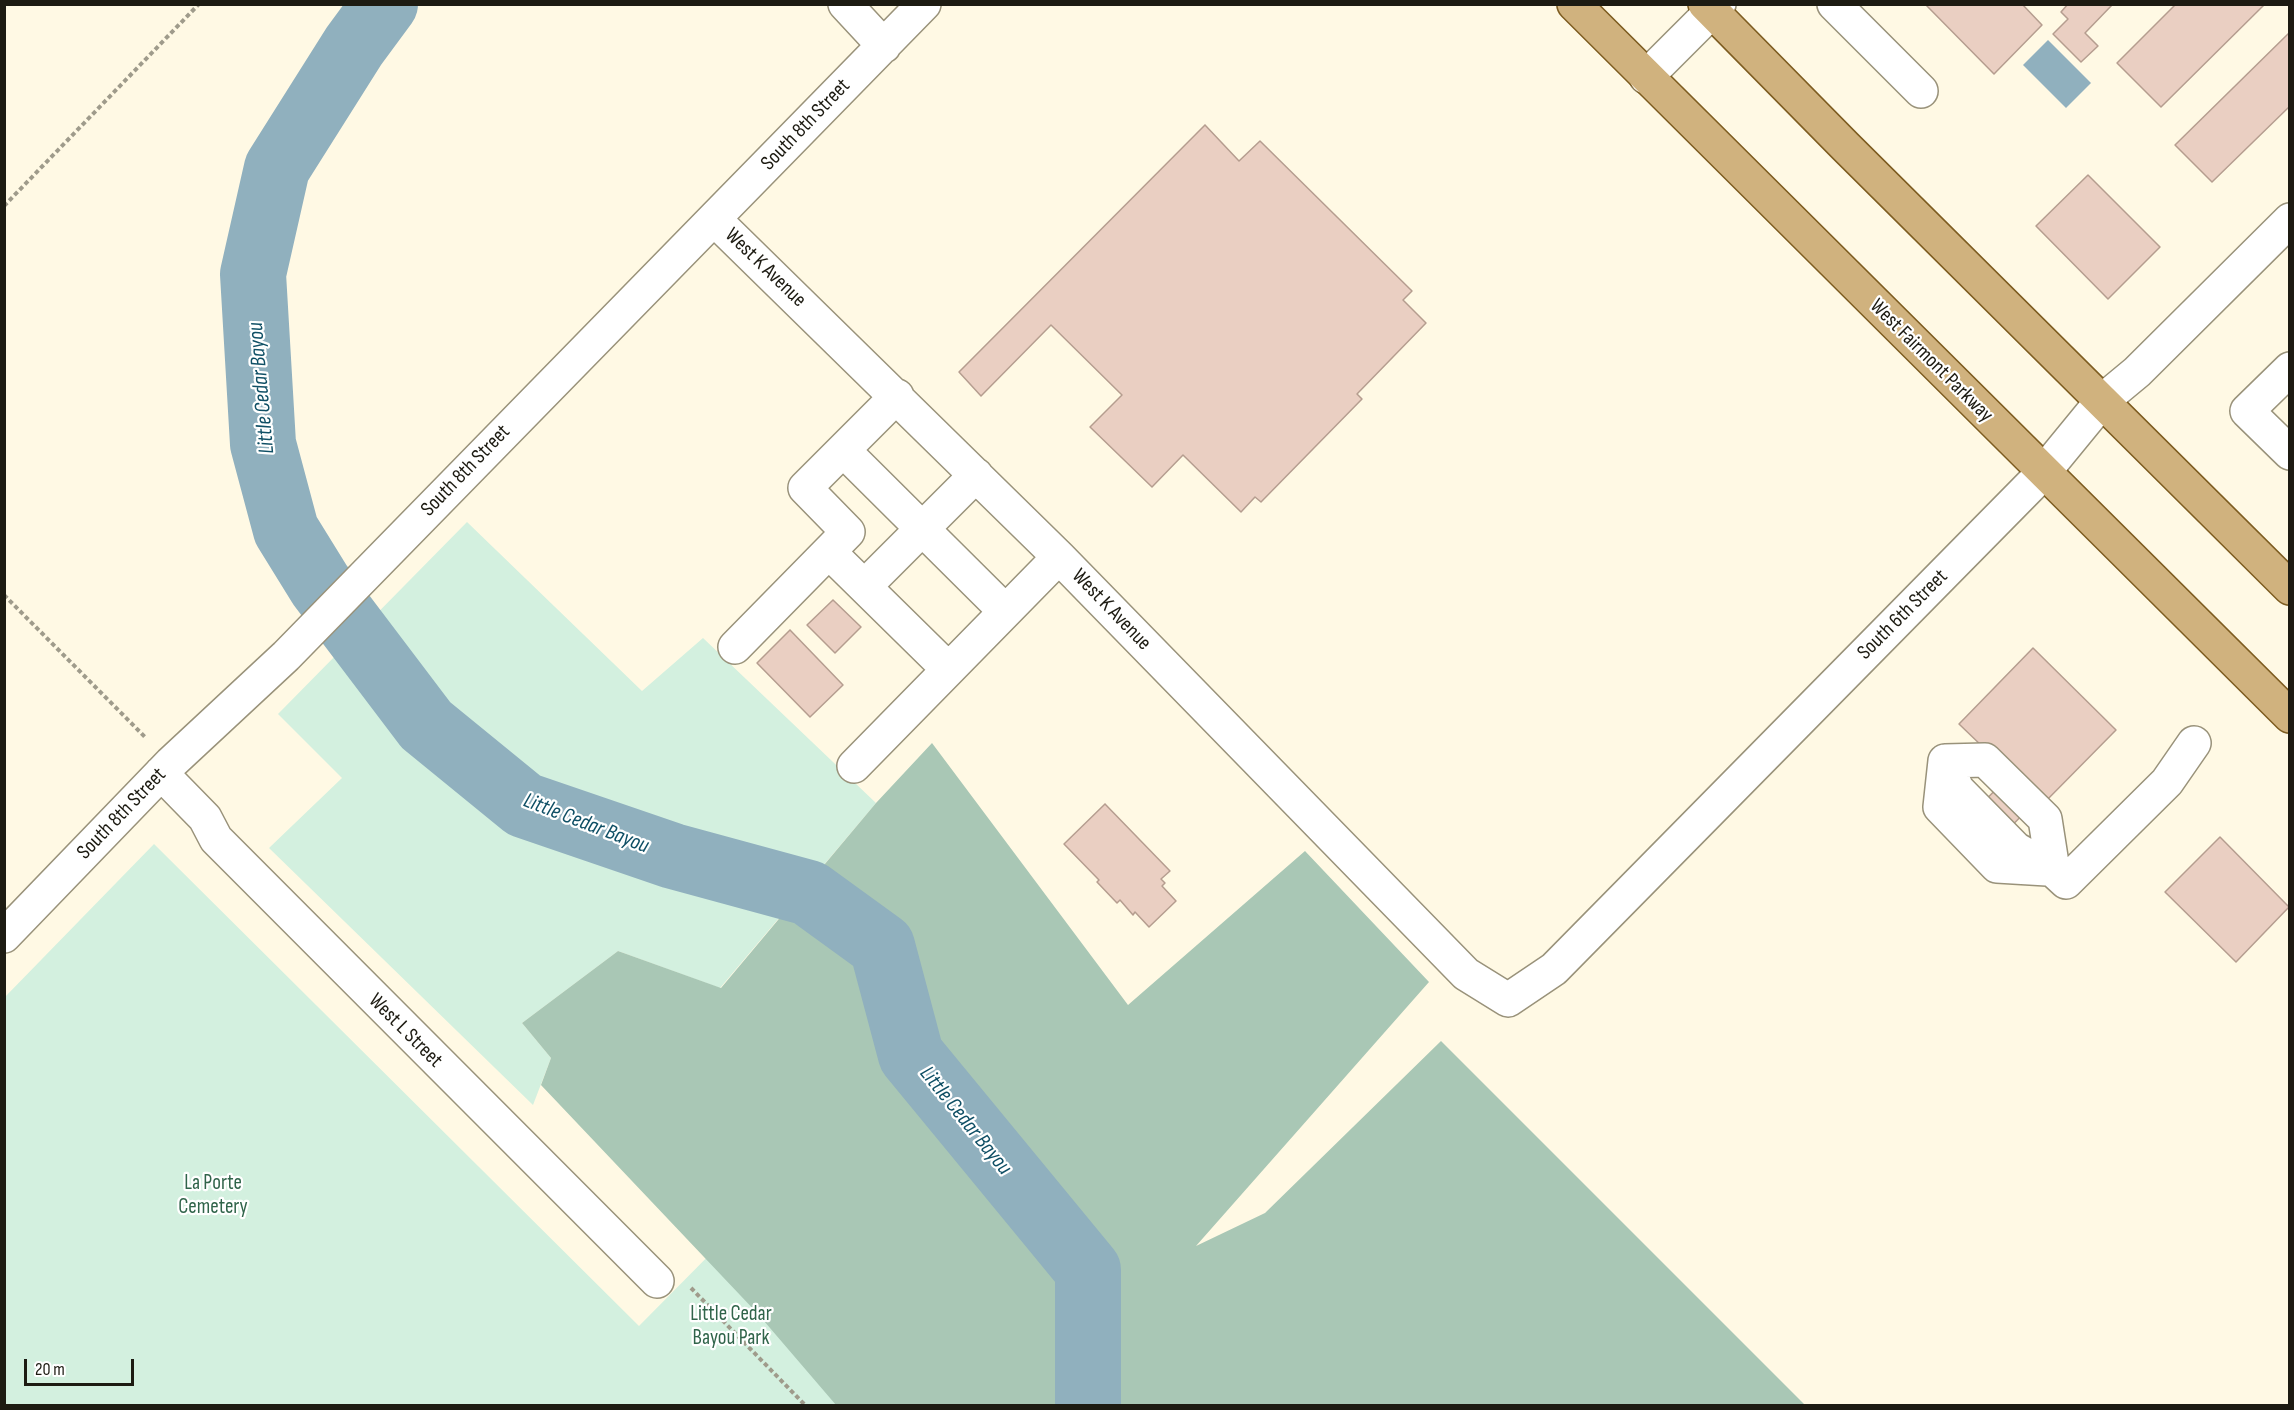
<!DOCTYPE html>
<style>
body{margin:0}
#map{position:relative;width:2294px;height:1410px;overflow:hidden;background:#fff9e4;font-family:"Sofia Sans Condensed",sans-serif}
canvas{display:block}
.frame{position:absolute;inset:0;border:6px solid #1d1b12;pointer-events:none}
.scale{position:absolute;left:24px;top:1359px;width:110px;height:27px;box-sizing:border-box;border:3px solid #1d1b12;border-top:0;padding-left:8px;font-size:18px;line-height:21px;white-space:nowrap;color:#1d1b12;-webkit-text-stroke:4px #fff;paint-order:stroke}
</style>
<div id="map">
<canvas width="2294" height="1410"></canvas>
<div class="frame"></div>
<div class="scale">20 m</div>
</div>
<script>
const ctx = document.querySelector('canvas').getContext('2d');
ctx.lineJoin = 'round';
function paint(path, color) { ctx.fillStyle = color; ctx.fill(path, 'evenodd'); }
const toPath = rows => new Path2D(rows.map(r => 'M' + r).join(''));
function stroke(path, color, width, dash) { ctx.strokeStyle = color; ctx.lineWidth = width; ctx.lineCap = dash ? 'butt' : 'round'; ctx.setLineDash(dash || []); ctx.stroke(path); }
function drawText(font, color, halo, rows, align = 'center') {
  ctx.font = font + ' "Sofia Sans Condensed",sans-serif'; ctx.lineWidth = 4.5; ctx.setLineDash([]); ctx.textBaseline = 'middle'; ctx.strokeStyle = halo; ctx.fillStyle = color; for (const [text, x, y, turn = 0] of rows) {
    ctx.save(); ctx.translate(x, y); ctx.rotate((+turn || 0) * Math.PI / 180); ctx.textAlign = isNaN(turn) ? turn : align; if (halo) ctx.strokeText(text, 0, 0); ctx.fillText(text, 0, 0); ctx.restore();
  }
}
paint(toPath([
 [467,522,642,691,703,638,876,803,720,988,618,951,522,1023,551,1058,533,1105,269,848,342,778,278,714],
 [154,844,639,1326,731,1233,904,1405,5,1405,4,998]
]), '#d3f0df');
paint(toPath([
 [932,743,1128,1005,1305,851,1429,982,1196,1246,1265,1213,1441,1041,1805,1405,836,1405,758,1314,541,1085,551,1058,522,1023,618,951,721,988,876,803]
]), '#a9c7b5');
paint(toPath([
 [2048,40,2091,83,2066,108,2023,65]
]), '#90b0be');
stroke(toPath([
 [385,4,354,46,277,168,253,274,263,444,286,530,320,585,426,725,524,805,673,856,809,893,882,946,911,1055,1088,1270,1088,1406]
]), '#90b0be', 66);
const building = toPath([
 [1925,4,2022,4,2042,25,1994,74,1925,4],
 [2068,4,2113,4,2085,33,2098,46,2081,62,2053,34,2068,19,2061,12,2068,4],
 [2176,4,2265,4,2161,107,2117,63,2176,4],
 [2290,32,2290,106,2212,182,2175,145,2290,32],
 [1205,125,1239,161,1260,141,1412,291,1403,300,1426,323,1357,394,1362,399,1261,502,1255,497,1241,512,1183,455,1152,487,1090,427,1122,395,1051,325,981,396,959,372,1205,125],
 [2088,175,2160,247,2108,299,2036,226,2088,175],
 [833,600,861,627,835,653,807,625,833,600],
 [790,630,843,685,810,717,757,663,790,630],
 [2033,648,2116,730,2041,806,2036,801,1987,851,1961,825,2011,774,1959,724,2033,648],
 [1105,804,1170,871,1161,879,1165,883,1162,886,1176,901,1149,927,1135,912,1133,915,1120,900,1117,903,1097,882,1099,880,1064,844,1105,804],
 [2220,837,2289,907,2236,962,2165,892,2220,837]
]);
paint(building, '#eacfc2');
stroke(building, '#b59d8f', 1.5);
const minor = toPath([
 [845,4,884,46],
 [1834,4,1921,91],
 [1646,77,1719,4],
 [714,219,1059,557,1466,974,1508,1000,1554,969,2043,473,2102,401,2137,372,2290,220],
 [2290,369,2247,411,2290,453],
 [843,450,1005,611],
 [829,552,948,669],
 [865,586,976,475],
 [735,647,848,532,805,488,897,396],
 [1945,761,1957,789,2016,849,2053,870,2066,882,2167,782,2194,743],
 [1945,761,1940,807,1997,866,2047,869],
 [1945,761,1985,760,2045,819,2053,870],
 [854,766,1059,557],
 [161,773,205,818,216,839,657,1281],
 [4,936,171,763,286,656,924,4]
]);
const major = toPath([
 [1574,4,2290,716],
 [1705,4,1845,146,2290,588]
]);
stroke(minor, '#99927a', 36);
stroke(major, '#7d5c20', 36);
stroke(toPath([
 [4,206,199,4],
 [4,595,145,737],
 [691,1288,806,1406]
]), '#9f9b8b', 4, [4.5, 3]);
stroke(minor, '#fff', 33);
stroke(major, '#d0b27e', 33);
drawText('21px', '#1d1b12', '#fff', [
 ["South 8th Street",806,125,-46],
 ["West K Avenue",765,268,44],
 ["West Fairmont Parkway",1931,361,45],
 ["South 8th Street",466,471,-46],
 ["West K Avenue",1111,610,46],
 ["South 6th Street",1903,615,-45],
 ["South 8th Street",122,814,-46],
 ["West L Street",405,1031,45]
]);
drawText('21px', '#30644a', '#fff', [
 ["La Porte",213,1184],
 ["Cemetery",213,1208],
 ["Little Cedar",731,1315],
 ["Bayou Park",731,1339]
]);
drawText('italic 22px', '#0f4f65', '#fff', [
 ["Little Cedar Bayou",262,388,-95],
 ["Little Cedar Bayou",586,824,21],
 ["Little Cedar Bayou",965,1121,51]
]);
</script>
